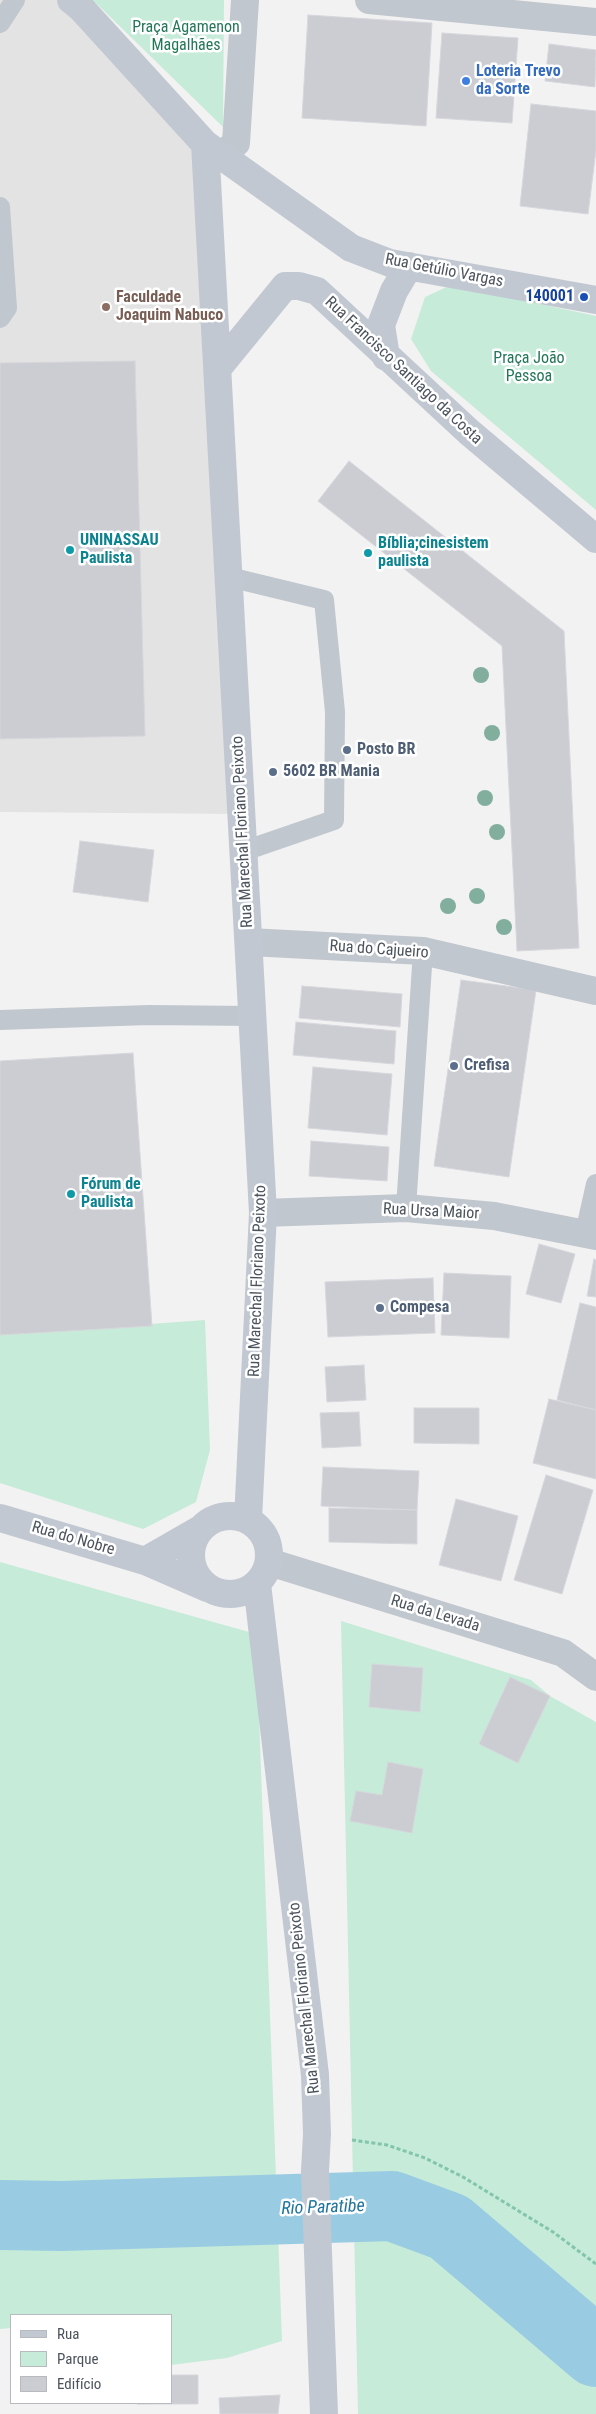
<!DOCTYPE html>
<meta charset="utf-8">
<style>
body{margin:0}
#map{position:relative;width:596px;height:2414px;overflow:hidden;background:#f3f2f2;font-family:"Roboto Condensed",sans-serif}
canvas{display:block}
.legend{position:absolute;left:10px;top:2314px;width:162px;height:90px;box-sizing:border-box;background:#fff;border:1px solid #b7babe;margin:0;padding:6px 9px;list-style:none;font-size:15px;color:#4b535d}
.legend li{display:flex;align-items:center;gap:10px;height:25px}
.legend b{width:25px;border:1px solid #b7babe}
</style>
<div id="map">
<canvas width="596" height="2414"></canvas>
<ul class="legend">
<li><b style="height:6px;background:#c2c8d2"></b>Rua</li>
<li><b style="height:14px;background:#c6ebd9"></b>Parque</li>
<li><b style="height:14px;background:#cccdd3"></b>Edifício</li>
</ul>
</div>
<script>
const ctx = document.querySelector('canvas').getContext('2d');
ctx.lineJoin = 'round';
function paint(path, color) { ctx.fillStyle = color; ctx.fill(path, 'evenodd'); }
const toPath = rows => new Path2D(rows.map(r => 'M' + r).join(''));
function stroke(path, color, width, dash) { ctx.strokeStyle = color; ctx.lineWidth = width; ctx.lineCap = dash ? 'butt' : 'round'; ctx.setLineDash(dash || []); ctx.stroke(path); }
function drawText(font, color, halo, rows, align = 'center') {
  ctx.font = font + ' "Roboto Condensed",sans-serif'; ctx.lineWidth = 5; ctx.setLineDash([]); ctx.textBaseline = 'middle'; ctx.strokeStyle = halo; ctx.fillStyle = color; for (const [text, x, y, turn = 0] of rows) {
    ctx.save(); ctx.translate(x, y); ctx.rotate((+turn || 0) * Math.PI / 180); ctx.textAlign = isNaN(turn) ? turn : align; if (halo) ctx.strokeText(text, 0, 0); ctx.fillText(text, 0, 0); ctx.restore();
  }
}
paint(toPath([
 [0,0,70,0,205,144,239,814,0,812]
]), '#e4e3e3');
paint(toPath([
 [92,0,224,0,223,127,98,5],
 [451,285,596,316,596,510,431,371,411,339,425,297],
 [205,1320,210,1450,196,1502,143,1529,0,1483,0,1335],
 [0,1562,256,1634,282,2341,227,2358,171,2365,171,2315,11,2315,11,2328,0,2329],
 [341,1621,531,1680,550,1696,596,1722,596,2414,358,2414]
]), '#c6ebd9');
stroke(toPath([
 [0,2215,61,2216,392,2206,449,2227,596,2352]
]), '#99cbe2', 70);
const building = toPath([
 [308,15,432,23,426,126,302,118,308,15],
 [442,33,518,38,512,123,436,118,442,33],
 [549,44,596,50,595,87,545,81,549,44],
 [531,104,596,111,596,150,588,214,520,206,531,104],
 [135,361,145,736,0,739,0,363,135,361],
 [349,461,564,631,579,948,517,951,502,646,318,501,349,461],
 [80,841,154,850,148,902,73,892,80,841],
 [461,980,536,990,509,1177,434,1166,461,980],
 [302,986,402,994,400,1027,299,1018,302,986],
 [296,1022,396,1031,394,1064,293,1055,296,1022],
 [133,1053,152,1326,0,1335,0,1061,133,1053],
 [313,1067,392,1074,387,1135,308,1128,313,1067],
 [311,1141,389,1147,387,1181,309,1176,311,1141],
 [539,1244,575,1254,561,1303,526,1294,539,1244],
 [594,1259,596,1260,596,1297,587,1296,594,1259],
 [444,1273,511,1276,509,1338,441,1335,444,1273],
 [433,1278,435,1333,328,1337,325,1282,433,1278],
 [580,1303,596,1307,596,1410,557,1400,580,1303],
 [364,1365,366,1400,327,1402,325,1367,364,1365],
 [549,1399,596,1410,596,1479,533,1463,549,1399],
 [414,1408,479,1408,479,1444,414,1443,414,1408],
 [359,1412,361,1446,322,1448,320,1413,359,1412],
 [323,1467,419,1471,417,1510,321,1506,323,1467],
 [546,1475,593,1490,562,1594,514,1580,546,1475],
 [456,1499,518,1516,501,1581,439,1565,456,1499],
 [329,1508,417,1510,417,1544,329,1542,329,1508],
 [372,1664,423,1668,420,1712,369,1707,372,1664],
 [510,1677,550,1696,518,1763,479,1744,510,1677],
 [388,1762,423,1769,412,1833,350,1821,356,1791,382,1795,388,1762],
 [171,2375,198,2375,198,2404,137,2404,171,2403,171,2375],
 [280,2395,278,2414,220,2414,219,2398,280,2395]
]);
paint(building, '#cccdd3');
stroke(building, '#d6d7dc', 1);
stroke(toPath([
 [352,2140,387,2145,425,2158,463,2177,553,2232,596,2264]
]), '#82c5ac', 3, [4, 2.5]);
stroke(toPath([
 [0,23,15,0],
 [0,207,7,308,0,318],
 [229,577,324,600,335,712,334,820,244,851],
 [0,1020,149,1015,253,1016],
 [406,1208,423,951],
 [585,1233,596,1184]
]), '#c1c7ce', 20);
stroke(toPath([
 [369,0,596,22],
 [221,156,236,143,245,0],
 [263,1213,406,1208,494,1216,596,1236]
]), '#c1c7ce', 28);
stroke(toPath([
 [249,942,423,951,596,991],
 [269,1562,563,1653,596,1677]
]), '#c1c7ce', 28);
stroke(toPath([
 [71,0,82,9,205,144,351,248,390,263,596,300],
 [205,144,263,1213,248,1520],
 [386,357,381,325,394,291,409,266],
 [218,368,285,286,299,286,317,291,469,432,596,539],
 '191 1555a39 39 0 1 1 78 0a39 39 0 1 1-78 0Z',
 [0,1518,145,1561,207,1588],
 [145,1561,199,1530],
 [257,1584,315,2075,317,2134,315,2171,324,2414]
]), '#c2c8d2', 28);
ctx.fillStyle = '#81ae9d';
for (const [x, y] of [
 [481,675],
 [492,733],
 [485,798],
 [497,832],
 [477,896],
 [448,906],
 [504,927]
]) { ctx.beginPath(); ctx.arc(x, y, 8, 0, 2 * Math.PI); ctx.fill(); }
for (const [x, y, r, color] of [
 [466,81,5,"#3f7fe0"],
 [584,297,5,"#1a4fb4"],
 [106,307,5,"#8d6e63"],
 [70,550,5,"#0f9aa8"],
 [368,553,5,"#0f9aa8"],
 [347,750,5,"#5c6f8a"],
 [273,772,5,"#5c6f8a"],
 [454,1066,5,"#5c6f8a"],
 [71,1194,5,"#0f9aa8"],
 [380,1308,5,"#5c6f8a"]
]) { const dot = new Path2D(); dot.arc(x, y, r, 0, 2 * Math.PI); ctx.fillStyle = color; ctx.fill(dot); stroke(dot, '#fff', 2); }
drawText('16px', '#237757', '#fff', [
 ["Praça Agamenon",186,28],
 ["Magalhães",186,46],
 ["Praça João",529,359],
 ["Pessoa",529,377]
]);
drawText('bold 16px', '#366cbe', '#fff', [
 ["Loteria Trevo",476,72],
 ["da Sorte",476,90]
], 'left');
drawText('16px', '#4b535d', '#fff', [
 ["Rua Getúlio Vargas",444,271,11],
 ["Rua Francisco Santiago da Costa",403,371,43],
 ["Rua Marechal Floriano Peixoto",243,832,-93],
 ["Rua do Cajueiro",379,950,4],
 ["Rua Ursa Maior",431,1212,3],
 ["Rua Marechal Floriano Peixoto",258,1281,-88],
 ["Rua do Nobre",73,1539,16],
 ["Rua da Levada",435,1614,17],
 ["Rua Marechal Floriano Peixoto",305,1998,-96]
]);
drawText('bold 16px', '#164399', '#fff', [
 ["140001",574,297]
], 'right');
drawText('bold 16px', '#785e54', '#fff', [
 ["Faculdade",116,298],
 ["Joaquim Nabuco",116,316]
], 'left');
drawText('bold 16px', '#0d838f', '#fff', [
 ["UNINASSAU",80,541],
 ["Paulista",80,559],
 ["Bíblia;cinesistem",378,544],
 ["paulista",378,562],
 ["Fórum de",81,1185],
 ["Paulista",81,1203]
], 'left');
drawText('bold 16px', '#4e5e75', '#fff', [
 ["Posto BR",357,750],
 ["5602 BR Mania",283,772],
 ["Crefisa",464,1066],
 ["Compesa",390,1308]
], 'left');
drawText('italic 18px', '#1e749d', '#fff', [
 ["Rio Paratibe",323,2208,-2]
]);
</script>
